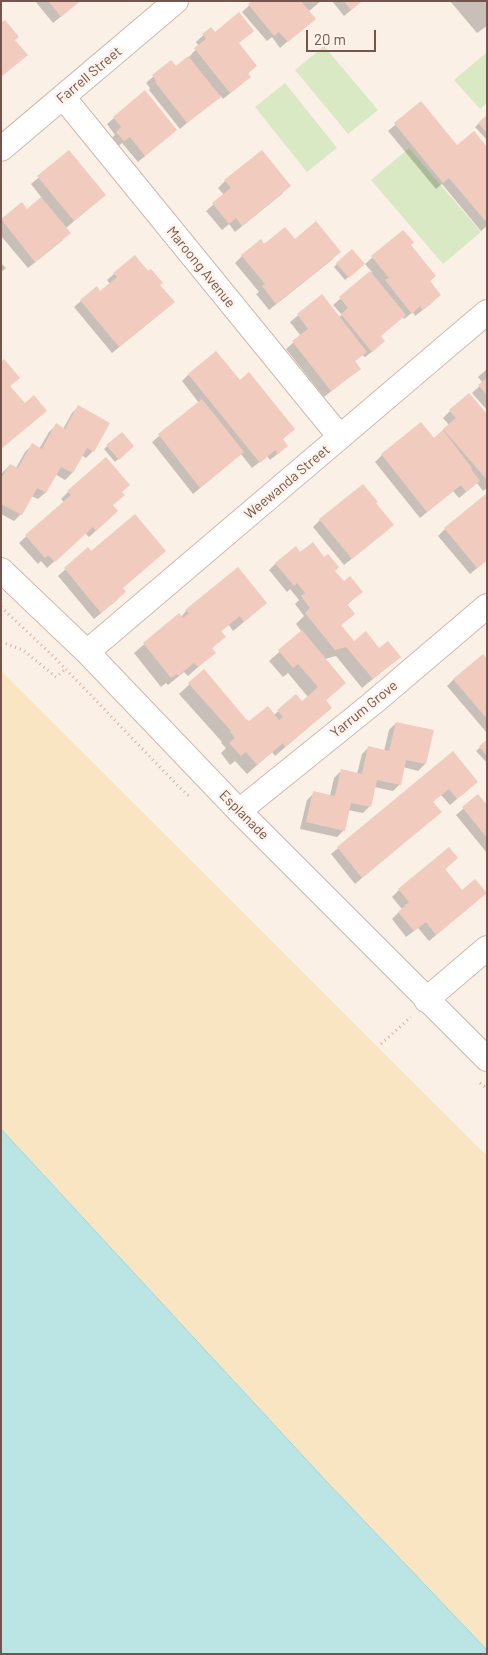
<!DOCTYPE html>
<style>
body{margin:0}
#map{position:relative;width:488px;height:1655px;overflow:hidden;background:#fbf0e6;font-family:Barlow,sans-serif}
canvas{display:block}
.frame{position:absolute;inset:0;border:2px solid #74544b;pointer-events:none}
.scale{position:absolute;left:306px;top:30px;width:70px;height:22px;box-sizing:border-box;border:2px solid #74544b;border-top:0;padding-left:6px;font-size:15px;line-height:18px;white-space:nowrap;color:#74544b;-webkit-text-stroke:4px #fef4ec;paint-order:stroke}
</style>
<div id="map">
<canvas width="488" height="1655"></canvas>
<div class="frame"></div>
<div class="scale">20 m</div>
</div>
<script>
const ctx = document.querySelector('canvas').getContext('2d');
ctx.lineJoin = 'round';
function paint(path, color) { ctx.fillStyle = color; ctx.fill(path, 'evenodd'); }
const toPath = rows => new Path2D(rows.map(r => 'M' + r).join(''));
function stroke(path, color, width, dash) { ctx.strokeStyle = color; ctx.lineWidth = width; ctx.lineCap = dash ? 'butt' : 'round'; ctx.setLineDash(dash || []); ctx.stroke(path); }
function drawText(font, color, halo, rows, align = 'center') {
  ctx.font = font + ' Barlow,sans-serif'; ctx.lineWidth = 5; ctx.setLineDash([]); ctx.textBaseline = 'middle'; ctx.strokeStyle = halo; ctx.fillStyle = color; for (const [text, x, y, turn = 0] of rows) {
    ctx.save(); ctx.translate(x, y); ctx.rotate((+turn || 0) * Math.PI / 180); ctx.textAlign = isNaN(turn) ? turn : align; if (halo) ctx.strokeText(text, 0, 0); ctx.fillText(text, 0, 0); ctx.restore();
  }
}
paint(toPath([
 [324,46,378,110,348,134,295,70],
 [487,52,487,103,480,109,454,80],
 [285,83,337,148,307,172,255,107],
 [409,148,481,232,443,264,371,180]
]), '#d8e9c4');
paint(toPath([
 [1,671,487,1156,487,1650,327,1482,1,1129]
]), '#f9e5c2');
const water = toPath([
 [1,1129,327,1482,487,1650,487,1654,1,1654,1,1129]
]);
paint(water, '#bbe4e4');
stroke(water, '#a1d5d6', 1);
paint(toPath([
 [35,1,80,1,53,23],
 [254,1,321,1,308,12,307,25,280,48,272,37,267,41,242,12],
 [332,1,362,1,344,16],
 [450,1,487,1,487,26,477,33],
 [211,28,214,33,238,44,256,66,247,74,243,83,223,99,220,95,180,129,149,90,150,88,146,83,171,61,175,68,189,57,199,46,196,42],
 [421,103,457,147,487,149,487,226,481,231,442,184,436,189,388,131],
 [487,116,487,140,475,127],
 [114,118,176,130,138,162,122,143,117,147,110,139,115,135,107,124],
 [69,152,98,201,66,228,63,240,28,268,1,236,1,221,22,204,27,210,42,198,31,184],
 [225,181,283,193,235,232,229,224,222,230,206,211,224,195,218,188],
 [403,231,429,281,433,302,415,316,413,312,404,319,403,317,380,336,377,348,365,357,362,355,354,362,359,369,324,397,286,349,301,336,290,322,322,296,339,317,342,315,333,305,372,272,365,264],
 [294,241,333,259,269,310,256,294,259,292,235,263,242,256,264,246],
 [1,263,6,268,1,272],
 [337,264,360,267,345,280,334,267],
 [114,274,159,285,166,309,112,353,74,307,81,301,100,293,110,284,107,280],
 [487,369,487,410,472,393,483,383,478,377],
 [189,374,240,382,293,429,282,440,280,452,270,460,267,456,252,468,241,454,193,494,152,442,199,403,182,381],
 [79,406,93,451,86,458,81,455,72,473,65,480,55,474,45,493,38,499,31,496,21,514,14,521,1,514,1,475,3,472,10,465,16,468,25,452,32,445,39,449,49,432,56,425,63,429,72,413],
 [450,411,487,415,487,488,483,491,477,483,459,498,453,491,420,518,375,462,382,455,433,439,449,425,443,418],
 [122,433,129,449,115,462,104,449],
 [68,492,121,492,112,506,110,518,89,537,85,533,47,568,41,561,38,564,19,543,64,502,61,499],
 [374,503,385,532,344,565,313,527,320,520],
 [445,529,487,560,470,574,438,536],
 [88,549,91,553,165,551,122,588,118,599,94,619,58,576],
 [300,554,334,571,344,583,361,592,347,605,354,613,340,626,353,642,399,657,362,688,336,656,325,659,345,683,325,701,331,708,275,756,272,752,247,774,235,761,230,765,221,753,226,748,221,743,222,742,179,694,204,671,245,720,249,723,274,715,296,696,301,703,308,697,288,673,283,677,269,661,302,632,296,624,304,616,295,604,299,600,290,589,287,592,269,570,276,563],
 [186,611,256,612,233,631,229,625,220,632,224,637,211,649,214,653,188,676,184,672,168,685,166,683,161,687,134,653,179,614,181,617],
 [487,661,487,733,447,686,454,679],
 [396,723,425,764,418,771,403,767,400,784,393,791,374,787,370,806,363,813,348,810,344,830,337,837,300,829,307,800,314,793,330,796,334,778,341,771,357,774,362,754,369,747,384,751,389,730],
 [487,741,487,763,476,751],
 [453,753,477,782,450,805,441,795,432,802,440,812,355,884,331,854],
 [478,796,487,807,487,853,456,815],
 [457,858,444,870,462,892,478,900,429,941,418,928,406,937,392,919,402,909,392,897,399,890]
]), '#0003');
paint(toPath([
 [48,1,80,1,61,17],
 [252,1,301,1,316,19,288,42,279,32,274,36,248,4],
 [344,1,362,1,351,10],
 [239,12,254,31,239,43,257,66,248,73,251,77,230,93,194,48,206,39,202,34,211,27,215,32],
 [5,20,19,37,15,40,28,55,1,77,1,23],
 [188,56,221,97,187,123,155,82,156,81,152,75,171,60,176,66],
 [145,90,177,130,145,156,130,137,124,141,116,132,121,127,113,117],
 [421,101,457,145,474,131,487,147,487,223,449,178,443,183,394,123],
 [487,115,487,133,478,123],
 [69,150,106,195,74,221,37,176],
 [262,150,291,186,242,226,236,218,229,224,212,203,231,188,224,180],
 [41,197,71,233,35,262,1,219,22,202,27,209],
 [316,221,341,252,276,304,262,286,265,284,241,255,261,239,264,244,285,227,295,239],
 [403,230,414,242,411,245,436,276,430,281,441,295,423,310,420,306,412,314,385,280,389,278,371,256],
 [352,249,365,264,349,278,336,263],
 [135,255,148,271,151,269,163,283,160,285,175,302,119,347,80,300,97,286,100,291,117,277,113,273],
 [370,271,406,315,381,336,385,341,372,352,341,314,348,308,339,297],
 [322,294,367,352,355,361,361,369,331,391,292,341,308,329,297,314],
 [216,351,240,380,249,372,295,429,283,439,288,446,278,454,275,450,260,463,188,374],
 [4,359,20,378,10,386,25,403,34,395,47,411,1,449,1,362],
 [487,378,487,395,478,385],
 [469,393,487,414,487,480,443,429,456,418,449,410],
 [202,399,244,452,200,488,158,434],
 [78,405,110,423,94,452,87,448,73,473,61,467,46,493,37,488,22,515,1,504,1,478,10,464,18,468,32,443,42,449,56,423,65,429],
 [421,422,434,438,443,430,472,468,471,469,480,481,466,492,461,485,427,512,381,454],
 [122,432,134,446,119,460,106,445],
 [106,457,130,485,122,492,125,495,113,505,118,511,96,531,93,527,55,562,48,555,45,558,25,535,71,495,67,491],
 [363,484,378,502,376,503,394,525,352,559,319,519],
 [487,493,487,560,477,568,444,528],
 [135,514,166,551,123,588,126,592,101,613,64,568,88,547,91,551],
 [313,542,324,557,328,554,339,567,335,571,344,581,350,576,363,592,347,604,355,614,341,625,354,641,366,631,379,648,388,641,401,657,373,679,346,647,335,650,305,613,310,608,301,596,305,593,297,583,294,586,275,563,296,546,300,552],
 [238,567,267,603,244,622,240,616,221,631,226,637,212,648,216,653,198,667,194,663,178,676,177,674,171,678,143,643,179,613,183,618,189,613,185,610],
 [302,630,346,683,326,700,332,708,285,747,283,743,257,765,246,752,241,756,229,743,235,738,230,732,231,731,188,683,204,669,246,719,249,721,268,706,279,720,283,717,277,710,296,694,302,701,318,687,298,664,293,668,278,650],
 [483,654,487,659,487,719,453,679],
 [396,722,434,730,426,764,406,760,401,785,377,780,371,807,351,803,345,831,306,822,313,791,335,796,341,769,362,774,368,746,389,751],
 [487,740,487,756,479,746],
 [453,751,478,782,457,799,449,789,433,802,442,812,362,878,337,847],
 [478,794,487,805,487,838,462,807],
 [449,847,458,858,445,869,462,890,475,879,487,893,436,935,426,922,414,931,398,912,409,902,398,889]
]), '#f0cbbe');
const minor = toPath([
 [63,97,340,437],
 [1,149,176,1],
 [1,570,87,652,239,811,487,1059],
 [87,652,487,312],
 [239,811,373,703,487,606],
 [426,1000,487,948]
]);
stroke(minor, '#cfb8af', 26);
stroke(toPath([
 [1,607,54,657,180,788,189,796],
 [1,642,23,650,56,677,67,668],
 [381,1044,411,1017],
 [480,1083,487,1089]
]), '#d5aea1', 3, [1, 4]);
stroke(minor, '#fff', 24);
drawText('14px', '#74544b', '#fef4ec', [
 ["Farrell Street",89,75,-40],
 ["Maroong Avenue",201,267,51],
 ["Weewanda Street",287,482,-40],
 ["Yarrum Grove",364,709,-39],
 ["Esplanade",244,815,45]
]);
</script>
